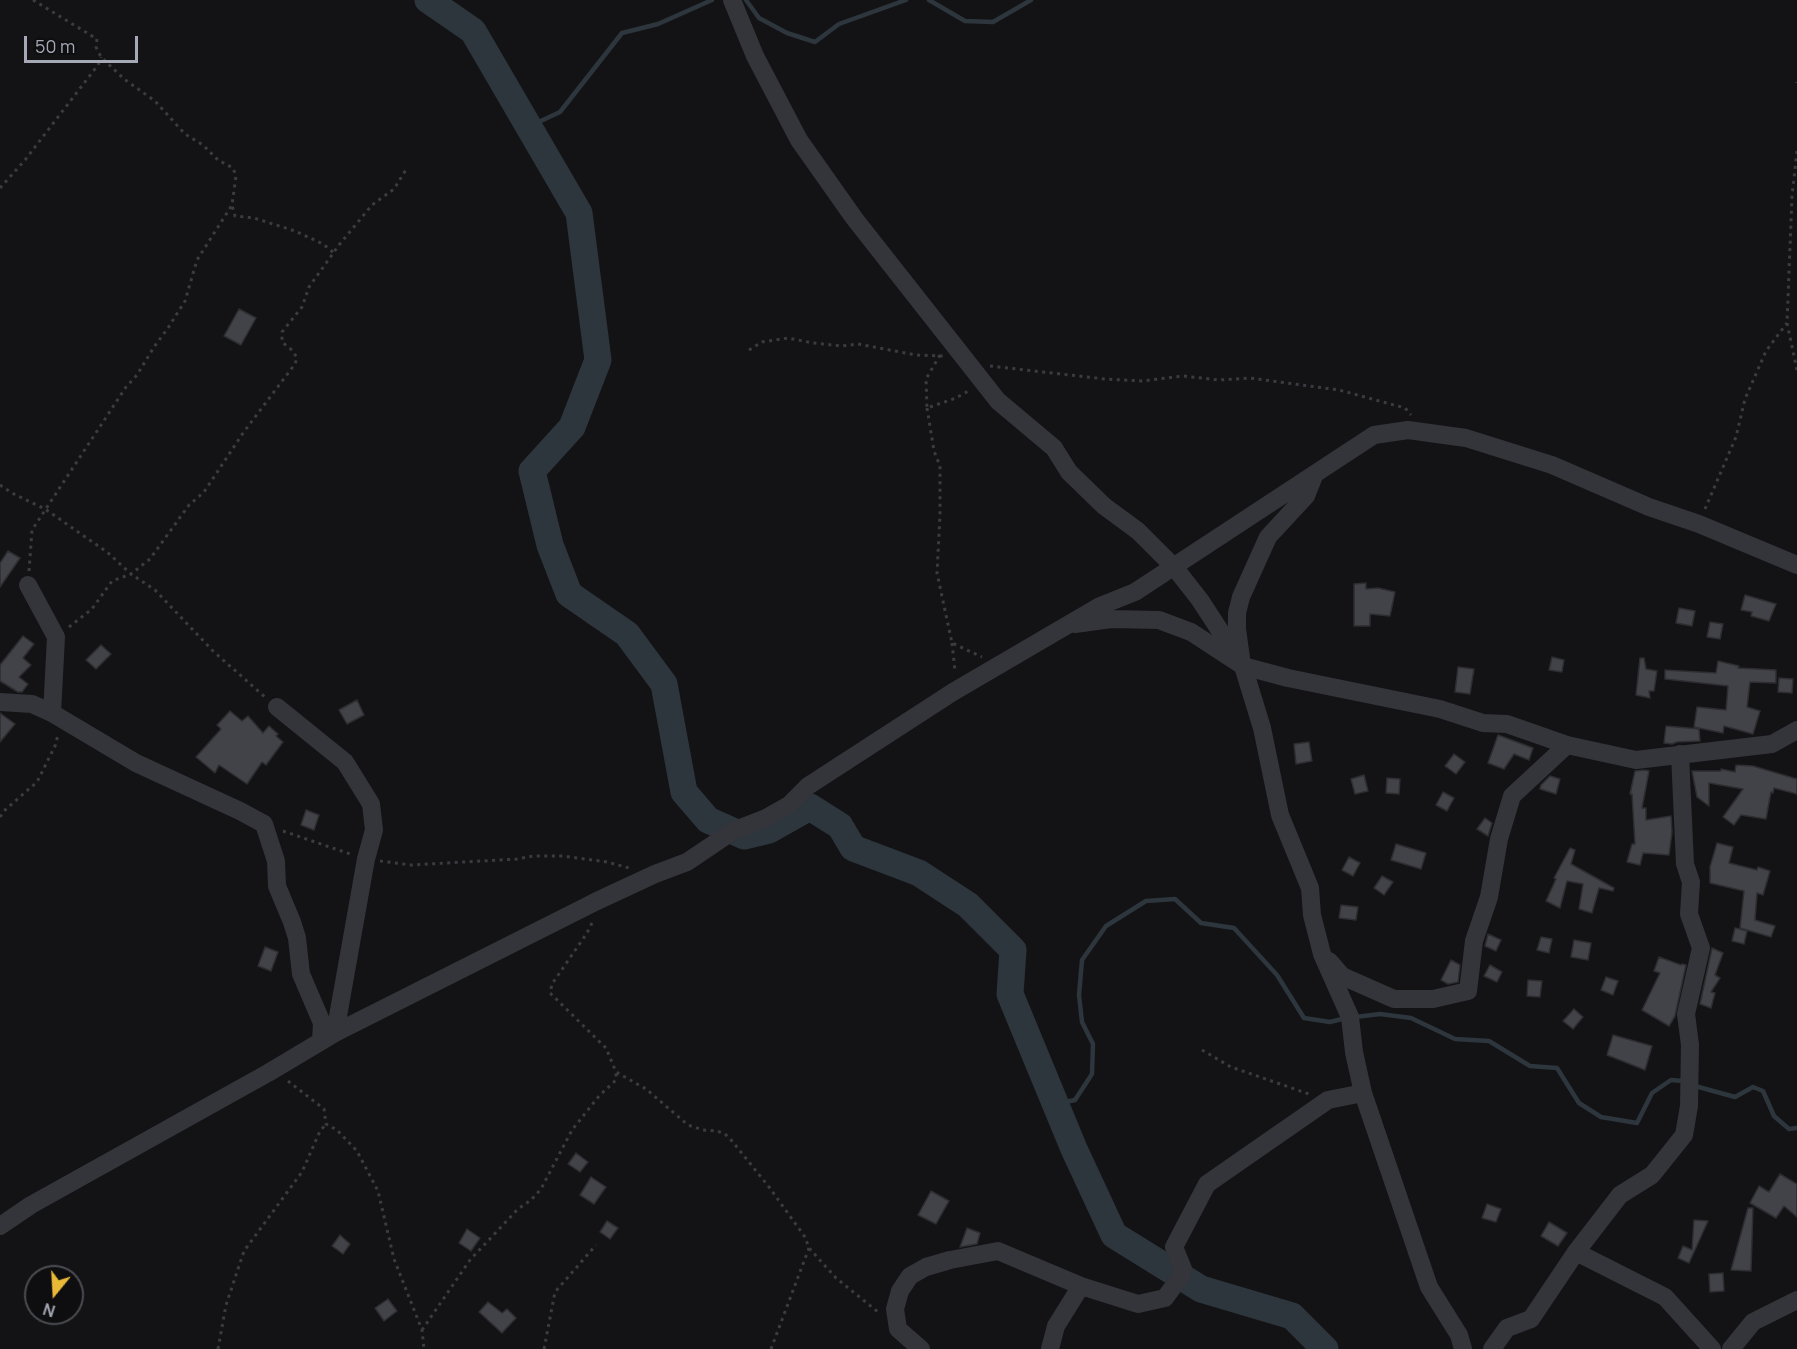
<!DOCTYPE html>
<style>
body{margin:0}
#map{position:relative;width:1797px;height:1349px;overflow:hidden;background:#131315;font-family:Manrope,sans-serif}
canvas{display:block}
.north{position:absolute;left:24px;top:1265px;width:60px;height:60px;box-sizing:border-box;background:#0e0e10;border:2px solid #4a4c52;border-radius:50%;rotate:198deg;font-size:16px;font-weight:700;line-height:24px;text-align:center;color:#a5a9b5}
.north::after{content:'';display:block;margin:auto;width:21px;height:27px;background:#e9b837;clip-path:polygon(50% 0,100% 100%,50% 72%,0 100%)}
.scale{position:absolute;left:24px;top:36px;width:114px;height:27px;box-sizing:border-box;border:3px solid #a5a9b5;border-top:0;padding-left:8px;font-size:18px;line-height:21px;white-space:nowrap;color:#a5a9b5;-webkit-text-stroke:4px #0e0e10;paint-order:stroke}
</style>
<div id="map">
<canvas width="1797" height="1349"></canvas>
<div class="north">N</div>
<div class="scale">50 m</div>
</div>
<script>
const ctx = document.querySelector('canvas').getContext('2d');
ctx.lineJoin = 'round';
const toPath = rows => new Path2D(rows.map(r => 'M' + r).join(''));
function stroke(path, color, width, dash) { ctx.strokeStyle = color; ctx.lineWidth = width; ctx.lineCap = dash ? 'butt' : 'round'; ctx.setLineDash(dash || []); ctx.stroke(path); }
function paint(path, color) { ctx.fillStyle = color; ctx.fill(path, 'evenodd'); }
stroke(toPath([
 [746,0,759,18,787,33,815,42,839,24,906,0],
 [929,0,965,21,993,22,1031,0],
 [530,126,560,112,622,33,658,24,712,0],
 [1355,1017,1380,1014,1411,1018,1455,1039,1489,1041,1530,1066,1557,1068,1579,1103,1601,1117,1637,1123,1652,1093,1671,1080,1683,1081],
 [1695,1086,1735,1097,1753,1087,1763,1091,1774,1116,1789,1129,1797,1128],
 [1055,1104,1075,1100,1092,1074,1093,1044,1082,1022,1079,995,1082,960,1106,926,1146,901,1175,899,1201,923,1234,928,1277,975,1304,1018,1330,1022,1346,1018]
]), '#2d353d', 4.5);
stroke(toPath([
 [428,0,473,31,579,213,598,360,572,427,532,471,550,545,569,594,627,634,664,684,684,792,708,820,744,836,769,830,810,807,840,826,853,848,919,873,968,905,1013,950,1010,994,1074,1149,1114,1235,1201,1289,1292,1316,1325,1349]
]), '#2d353d', 27);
const building = toPath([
 [239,309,256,318,241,345,224,336,239,309],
 [8,551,20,558,0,587,0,563,8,551],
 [1366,583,1366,589,1378,588,1395,592,1390,616,1370,614,1370,626,1354,626,1354,584,1366,583],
 [1745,595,1776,604,1769,621,1751,616,1752,612,1741,610,1745,595],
 [1679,608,1695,611,1692,626,1676,623,1679,608],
 [1710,622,1723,624,1720,639,1707,637,1710,622],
 [23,636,34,644,23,658,31,665,19,677,28,684,22,692,18,692,0,681,0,665,23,636],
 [101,645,111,654,96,669,86,660,101,645],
 [1552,657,1564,660,1562,672,1549,670,1552,657],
 [1640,658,1644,658,1646,669,1657,671,1654,691,1649,691,1650,698,1636,695,1640,658],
 [1718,661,1739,666,1738,668,1776,670,1776,683,1750,682,1747,707,1760,711,1753,734,1724,726,1723,733,1694,727,1697,707,1726,710,1728,686,1665,679,1665,670,1716,673,1718,661],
 [1458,667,1474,669,1470,694,1455,692,1458,667],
 [1779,678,1793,679,1792,693,1778,692,1779,678],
 [357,700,364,715,347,724,339,710,357,700],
 [230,711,242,721,248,716,263,733,269,726,278,734,276,736,283,742,266,765,262,762,247,784,219,765,215,773,196,757,221,729,217,725,230,711],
 [0,713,15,724,0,742,0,713],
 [1666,726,1699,729,1700,741,1677,742,1672,744,1664,743,1666,726],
 [1498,735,1533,748,1529,760,1514,754,1504,769,1488,763,1498,735],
 [1309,742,1312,761,1296,764,1294,744,1309,742],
 [1454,754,1465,762,1456,774,1445,766,1454,754],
 [1736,765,1753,766,1797,779,1797,794,1774,788,1773,793,1771,792,1766,819,1741,815,1734,825,1723,817,1743,789,1709,783,1709,806,1697,797,1692,771,1721,771,1721,769,1735,772,1736,765],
 [1645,770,1649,771,1642,808,1646,808,1646,820,1671,816,1672,832,1669,855,1643,853,1640,865,1627,862,1632,844,1635,844,1632,794,1630,794,1635,771,1645,770],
 [1364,775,1368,791,1355,794,1351,779,1364,775],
 [1550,776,1560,779,1556,794,1540,789,1541,785,1550,776],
 [1387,778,1400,779,1399,794,1386,793,1387,778],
 [1443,792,1454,798,1447,811,1436,805,1443,792],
 [306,810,319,815,314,830,301,825,306,810],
 [1485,818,1492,823,1488,836,1477,829,1485,818],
 [1717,843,1733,847,1729,863,1757,870,1758,867,1770,871,1763,895,1757,893,1755,920,1775,926,1771,937,1740,928,1744,891,1710,883,1710,867,1717,843],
 [1396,844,1426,853,1421,869,1391,860,1396,844],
 [1570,848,1575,850,1571,864,1614,888,1613,891,1599,888,1592,913,1579,909,1583,884,1567,881,1560,908,1546,901,1556,879,1554,878,1570,848],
 [1349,857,1360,863,1353,876,1342,870,1349,857],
 [1382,876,1393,882,1384,895,1374,888,1382,876],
 [1341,905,1358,907,1356,920,1339,918,1341,905],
 [1735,928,1747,931,1744,944,1732,941,1735,928],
 [1488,934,1501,940,1496,951,1485,946,1488,934],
 [1541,937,1552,939,1549,953,1537,950,1541,937],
 [1574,940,1591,943,1588,960,1571,957,1574,940],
 [265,947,278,952,271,971,258,966,265,947],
 [1712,948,1723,953,1715,975,1720,978,1711,992,1715,993,1711,1008,1700,1004,1712,948],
 [1659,957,1681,965,1682,964,1686,965,1675,1016,1669,1026,1642,1010,1660,973,1654,971,1659,957],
 [1451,960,1460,965,1458,982,1448,984,1441,980,1451,960],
 [1490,965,1502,972,1497,982,1484,976,1490,965],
 [1606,977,1618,981,1613,995,1601,990,1606,977],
 [1528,980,1542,981,1540,997,1527,996,1528,980],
 [1574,1009,1583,1017,1573,1029,1563,1021,1574,1009],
 [1613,1035,1652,1046,1645,1070,1607,1055,1613,1035],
 [576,1153,588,1162,580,1172,568,1164,576,1153],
 [1780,1174,1797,1184,1797,1217,1784,1206,1776,1218,1750,1203,1759,1186,1769,1192,1780,1174],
 [591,1177,606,1187,594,1204,580,1195,591,1177],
 [931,1191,949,1201,936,1224,918,1215,931,1191],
 [1487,1204,1501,1209,1496,1222,1482,1218,1487,1204],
 [1748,1208,1753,1208,1751,1271,1731,1270,1748,1208],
 [1694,1220,1708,1221,1689,1263,1678,1258,1683,1246,1692,1250,1694,1220],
 [607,1221,618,1228,610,1239,600,1232,607,1221],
 [1549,1222,1567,1233,1558,1246,1541,1236,1549,1222],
 [967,1228,980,1233,977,1244,960,1247,967,1228],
 [467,1229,480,1238,471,1251,459,1243,467,1229],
 [340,1235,350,1244,343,1254,332,1246,340,1235],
 [1723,1273,1724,1291,1710,1292,1709,1274,1723,1273],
 [388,1299,397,1311,384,1321,375,1308,388,1299],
 [488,1302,502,1313,507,1309,516,1318,502,1333,479,1312,488,1302]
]);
paint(building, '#424348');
stroke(building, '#2e2d31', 1.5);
stroke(toPath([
 [33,0,97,39,96,47,101,57,124,79,155,101,185,134,203,145,218,160,233,168,236,176,232,205,235,216,254,218,295,231,323,244,334,253],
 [1797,82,1797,83],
 [1797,151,1792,196,1787,323,1797,370],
 [0,188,25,160,98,65,101,57],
 [749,350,762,342,788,338,813,343,842,346,858,344,916,355,943,356],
 [940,355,926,379,927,408,956,398,970,390],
 [990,366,1105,379,1142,381,1183,376,1219,380,1250,378,1339,390,1405,408,1411,415],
 [927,408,934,451,940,466,940,515,937,573,952,643,982,657],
 [0,485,12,493,45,509,107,552,131,574,155,590,213,651,266,698],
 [1705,509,1736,437,1745,399,1766,351,1787,323],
 [29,571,32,530,126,387,137,375,154,347,168,328,185,301,197,260,232,205],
 [69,627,92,609,112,581,131,574,150,559,189,505,204,492,243,433,295,364,297,358,293,351,282,342,282,332,302,307,309,287,339,245,372,205,394,189,407,168],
 [952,643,955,671],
 [0,817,5,810,37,782,55,746,58,735],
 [283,831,350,854],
 [380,861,411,865,517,859,533,856,563,856,607,862,629,868],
 [592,923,587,933,552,984,550,993,606,1048,616,1072,646,1089,688,1125,703,1130,717,1131,725,1134,732,1141,769,1187,805,1237,809,1248,836,1278,878,1312],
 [1202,1050,1231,1067,1309,1094],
 [288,1081,324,1109,326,1124,337,1130,357,1151,378,1191,394,1259,422,1330,424,1349],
 [422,1330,470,1260,518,1209,531,1200,541,1189,572,1130,599,1096,616,1080,616,1072],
 [218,1349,226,1305,244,1251,302,1172,320,1131,326,1124],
 [544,1349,555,1292,596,1245],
 [771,1349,809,1248]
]), '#3b3c41', 3, [3, 4.5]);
stroke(toPath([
 [732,0,755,56,799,140,854,218,998,401,1054,448,1069,472,1104,506,1138,531,1175,568,1200,600,1243,666,1262,728,1280,815,1310,888,1312,915,1322,954,1350,1017,1354,1052,1363,1093,1429,1287,1459,1335,1463,1349],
 [28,585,56,637,52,713],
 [1075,624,1111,619,1159,620,1191,632,1243,666,1288,678,1440,709,1483,723,1507,724,1567,745,1636,760,1772,744,1797,730],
 [1241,658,1237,629,1237,613,1241,597,1268,537,1306,496,1314,476],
 [0,702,32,704,52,713,136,763,240,811,264,824,276,861,277,886,292,922,297,938,301,974,322,1023,321,1041],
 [277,707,345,762,371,804,374,830,366,859,335,1033],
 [1329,961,1342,976,1394,999,1433,999,1468,991,1474,941,1489,897,1499,839,1512,796,1567,745],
 [0,1226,31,1205,268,1073,335,1033,597,901,655,874,687,862,733,831,764,819,789,805,808,786,953,692,1100,606,1135,592,1374,435,1408,430,1466,438,1552,465,1649,507,1699,524,1797,565],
 [1576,1252,1620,1195,1652,1175,1684,1135,1689,1106,1690,1045,1686,1014,1701,948,1689,914,1691,882,1685,864,1680,754],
 [921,1349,898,1329,895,1309,900,1291,910,1276,926,1267,950,1260,998,1251,1081,1286],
 [1050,1349,1056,1326,1081,1286,1138,1304,1165,1298,1181,1276,1183,1269,1174,1247,1207,1184,1328,1100,1363,1093],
 [1492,1349,1507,1328,1531,1319,1576,1252,1665,1297,1712,1349],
 [1731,1349,1753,1322,1797,1300]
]), '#34353a', 18);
</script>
